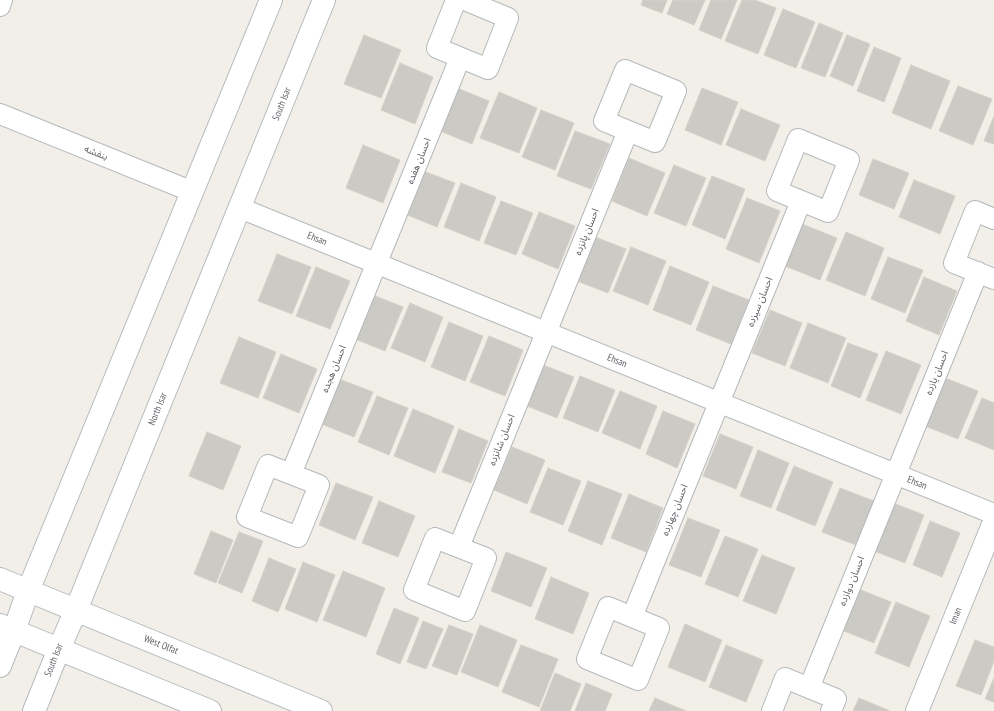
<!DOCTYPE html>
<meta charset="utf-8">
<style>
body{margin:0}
canvas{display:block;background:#f1efe8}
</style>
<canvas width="994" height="711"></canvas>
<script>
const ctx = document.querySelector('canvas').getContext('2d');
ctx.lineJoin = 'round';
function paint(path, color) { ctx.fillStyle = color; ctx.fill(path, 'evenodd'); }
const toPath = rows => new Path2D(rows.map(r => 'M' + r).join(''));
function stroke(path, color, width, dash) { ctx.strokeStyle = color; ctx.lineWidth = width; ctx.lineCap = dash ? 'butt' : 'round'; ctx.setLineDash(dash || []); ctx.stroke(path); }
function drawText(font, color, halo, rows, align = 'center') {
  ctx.font = font + ' "PT Sans Narrow","Noto Sans Arabic",sans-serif'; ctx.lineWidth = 4; ctx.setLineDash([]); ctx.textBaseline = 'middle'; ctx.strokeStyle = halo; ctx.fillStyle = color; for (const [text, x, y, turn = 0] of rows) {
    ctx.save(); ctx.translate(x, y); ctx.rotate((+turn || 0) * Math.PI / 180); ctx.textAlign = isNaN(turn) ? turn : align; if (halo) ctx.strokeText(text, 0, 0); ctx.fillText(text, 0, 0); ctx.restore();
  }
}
const building = toPath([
 [643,0,667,0,662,13,641,5,643,0],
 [673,0,705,0,694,25,667,14,673,0],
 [711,0,737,0,721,39,699,30,711,0],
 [742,0,755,0,776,8,758,54,725,41,742,0],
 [783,9,815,22,796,68,764,55,783,9],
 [819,23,843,33,825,77,801,68,819,23],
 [364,35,401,50,381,98,344,84,364,35],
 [847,35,870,44,853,86,830,76,847,35],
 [874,47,901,58,884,102,857,91,874,47],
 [400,63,433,77,415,124,381,110,400,63],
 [911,65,950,81,931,129,892,113,911,65],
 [958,86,992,99,973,145,939,131,958,86],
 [457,88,489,101,472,144,440,131,457,88],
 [702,88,738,102,721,145,685,130,702,88],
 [499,92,537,108,519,153,480,138,499,92],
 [741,109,780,125,765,161,726,145,741,109],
 [541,110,574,123,555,170,522,157,541,110],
 [994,116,994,144,984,141,994,116],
 [575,131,610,144,591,189,557,176,575,131],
 [363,145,400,160,383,203,346,188,363,145],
 [629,158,665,173,647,216,612,201,629,158],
 [873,159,909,173,894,209,859,195,873,159],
 [674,165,706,178,686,226,654,213,674,165],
 [423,171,455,183,437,227,405,214,423,171],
 [712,176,745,189,725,239,692,225,712,176],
 [914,180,955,196,940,234,899,217,914,180],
 [461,183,496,197,479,241,444,227,461,183],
 [747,198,780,211,759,263,726,249,747,198],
 [501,201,533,213,516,255,484,243,501,201],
 [539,212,575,226,558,269,522,254,539,212],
 [802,224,837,238,820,280,785,266,802,224],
 [846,232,884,248,865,296,826,280,846,232],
 [595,237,626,249,608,293,577,281,595,237],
 [631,247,666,261,648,305,613,291,631,247],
 [277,254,311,267,292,314,258,301,277,254],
 [888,257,923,270,905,313,871,299,888,257],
 [670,266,709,282,691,325,653,310,670,266],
 [316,267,350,281,330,329,296,316,316,267],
 [924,277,957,291,939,335,906,321,924,277],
 [713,286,749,300,731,344,696,330,713,286],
 [373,295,403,307,385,351,355,339,373,295],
 [410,303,443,317,425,362,391,348,410,303],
 [770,310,802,323,785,366,752,353,770,310],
 [449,322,483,336,465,381,431,367,449,322],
 [808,323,846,338,828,383,790,368,808,323],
 [489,336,523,350,505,396,470,382,489,336],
 [239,337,276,352,258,398,220,383,239,337],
 [848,343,878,354,860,398,831,386,848,343],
 [886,351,921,365,901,414,866,400,886,351],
 [281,354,317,369,299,413,263,398,281,354],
 [543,365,574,377,557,418,527,406,543,365],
 [580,376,615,390,598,432,563,418,580,376],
 [945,378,978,391,958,439,925,426,945,378],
 [339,379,373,392,354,437,321,424,339,379],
 [620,391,657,406,640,449,602,433,620,391],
 [377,396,408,408,389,455,358,442,377,396],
 [982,398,994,403,994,450,965,438,982,398],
 [413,409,454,426,435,473,394,456,413,409],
 [663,411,695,424,677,468,646,454,663,411],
 [459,429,488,441,471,483,442,472,459,429],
 [207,432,241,446,223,490,189,476,207,432],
 [720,434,753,447,736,489,703,476,720,434],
 [512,447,545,460,527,504,494,490,512,447],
 [758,450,789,463,771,508,740,496,758,450],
 [794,466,833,482,815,526,776,510,794,466],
 [548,468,581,481,563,525,530,512,548,468],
 [588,481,622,494,602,545,568,531,588,481],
 [336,483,373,497,355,540,319,525,336,483],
 [840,488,874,501,856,545,822,532,840,488],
 [629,494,663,508,646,552,611,538,629,494],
 [379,501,415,516,398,557,362,543,379,501],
 [893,503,924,515,905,563,874,551,893,503],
 [688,518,720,530,701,577,669,565,688,518],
 [930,521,960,533,942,577,913,565,930,521],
 [211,531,233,540,216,583,194,574,211,531],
 [239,532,263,541,242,593,218,583,239,532],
 [725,536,758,549,738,597,705,584,725,536],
 [506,552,547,568,531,607,491,591,506,552],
 [762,555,795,568,776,614,743,601,762,555],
 [269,558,296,569,278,612,252,601,269,558],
 [303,562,335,575,317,622,285,609,303,562],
 [343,571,385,588,366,637,323,620,343,571],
 [551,577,589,593,573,634,535,619,551,577],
 [856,588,891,602,874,643,839,629,856,588],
 [896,602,930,616,909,667,875,653,896,602],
 [394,608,419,618,400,664,376,654,394,608],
 [423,621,443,629,426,669,407,662,423,621],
 [685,624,722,640,705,682,668,667,685,624],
 [449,625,473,634,457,675,432,666,449,625],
 [480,625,517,640,498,687,461,672,480,625],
 [975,640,994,647,994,661,981,695,956,686,975,640],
 [521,645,558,659,539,707,502,692,521,645],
 [726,645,763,660,746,702,709,687,726,645],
 [555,673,581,684,570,711,540,711,555,673],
 [994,678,994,702,985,699,994,678],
 [586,683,612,694,605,711,575,711,586,683],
 [655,698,686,711,649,711,655,698],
 [859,698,890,711,853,711,859,698]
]);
paint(building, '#cccac5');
stroke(building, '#d6d1c6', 1);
const minor = toPath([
 [456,0,437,48,488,69,508,18,465,0],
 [0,6,2,0],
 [625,70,676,91,655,142,604,121,625,70],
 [0,114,193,192],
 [798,139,849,160,828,212,777,191,798,139],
 [240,208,994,514],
 [994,219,975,211,954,263,994,279],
 [268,465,319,485,298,537,247,517,268,465],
 [291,474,460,58],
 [435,538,486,558,465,611,414,590,435,538],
 [459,547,628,131],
 [608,607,659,628,638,680,587,659,608,607],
 [632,617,801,201],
 [809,688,978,272],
 [772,711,785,678,836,699,831,711]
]);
const tertiary = toPath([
 [917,711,994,522]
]);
const secondary = toPath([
 [0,579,321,711],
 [0,625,210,711],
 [0,666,14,631,28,591,271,0],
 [34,711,59,649,76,610,324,0]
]);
stroke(minor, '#b5b8bc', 22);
stroke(tertiary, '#b5b8bc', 24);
stroke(secondary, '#b6babf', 24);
stroke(minor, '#fff', 20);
stroke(tertiary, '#fff', 22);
stroke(secondary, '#fff', 22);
drawText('10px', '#5f6368', '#fff', [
 ["South Isar",282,104,-68],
 ["بنفشه",96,153,22],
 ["احسان هفده",419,161,-68],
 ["احسان پانزده",587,232,-68],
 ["Ehsan",317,239,22],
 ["احسان سیزده",760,302,-68],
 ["Ehsan",617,361,22],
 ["احسان هجده",334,369,-68],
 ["احسان یازده",937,373,-68],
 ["North Isar",158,409,-68],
 ["احسان شانزده",502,440,-68],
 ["Ehsan",917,483,22],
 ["احسان چهارده",675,510,-68],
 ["احسان دوازده",852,581,-68],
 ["Iman",956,616,-68],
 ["West Olfat",161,645,22],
 ["South Isar",54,660,-68]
]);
</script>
